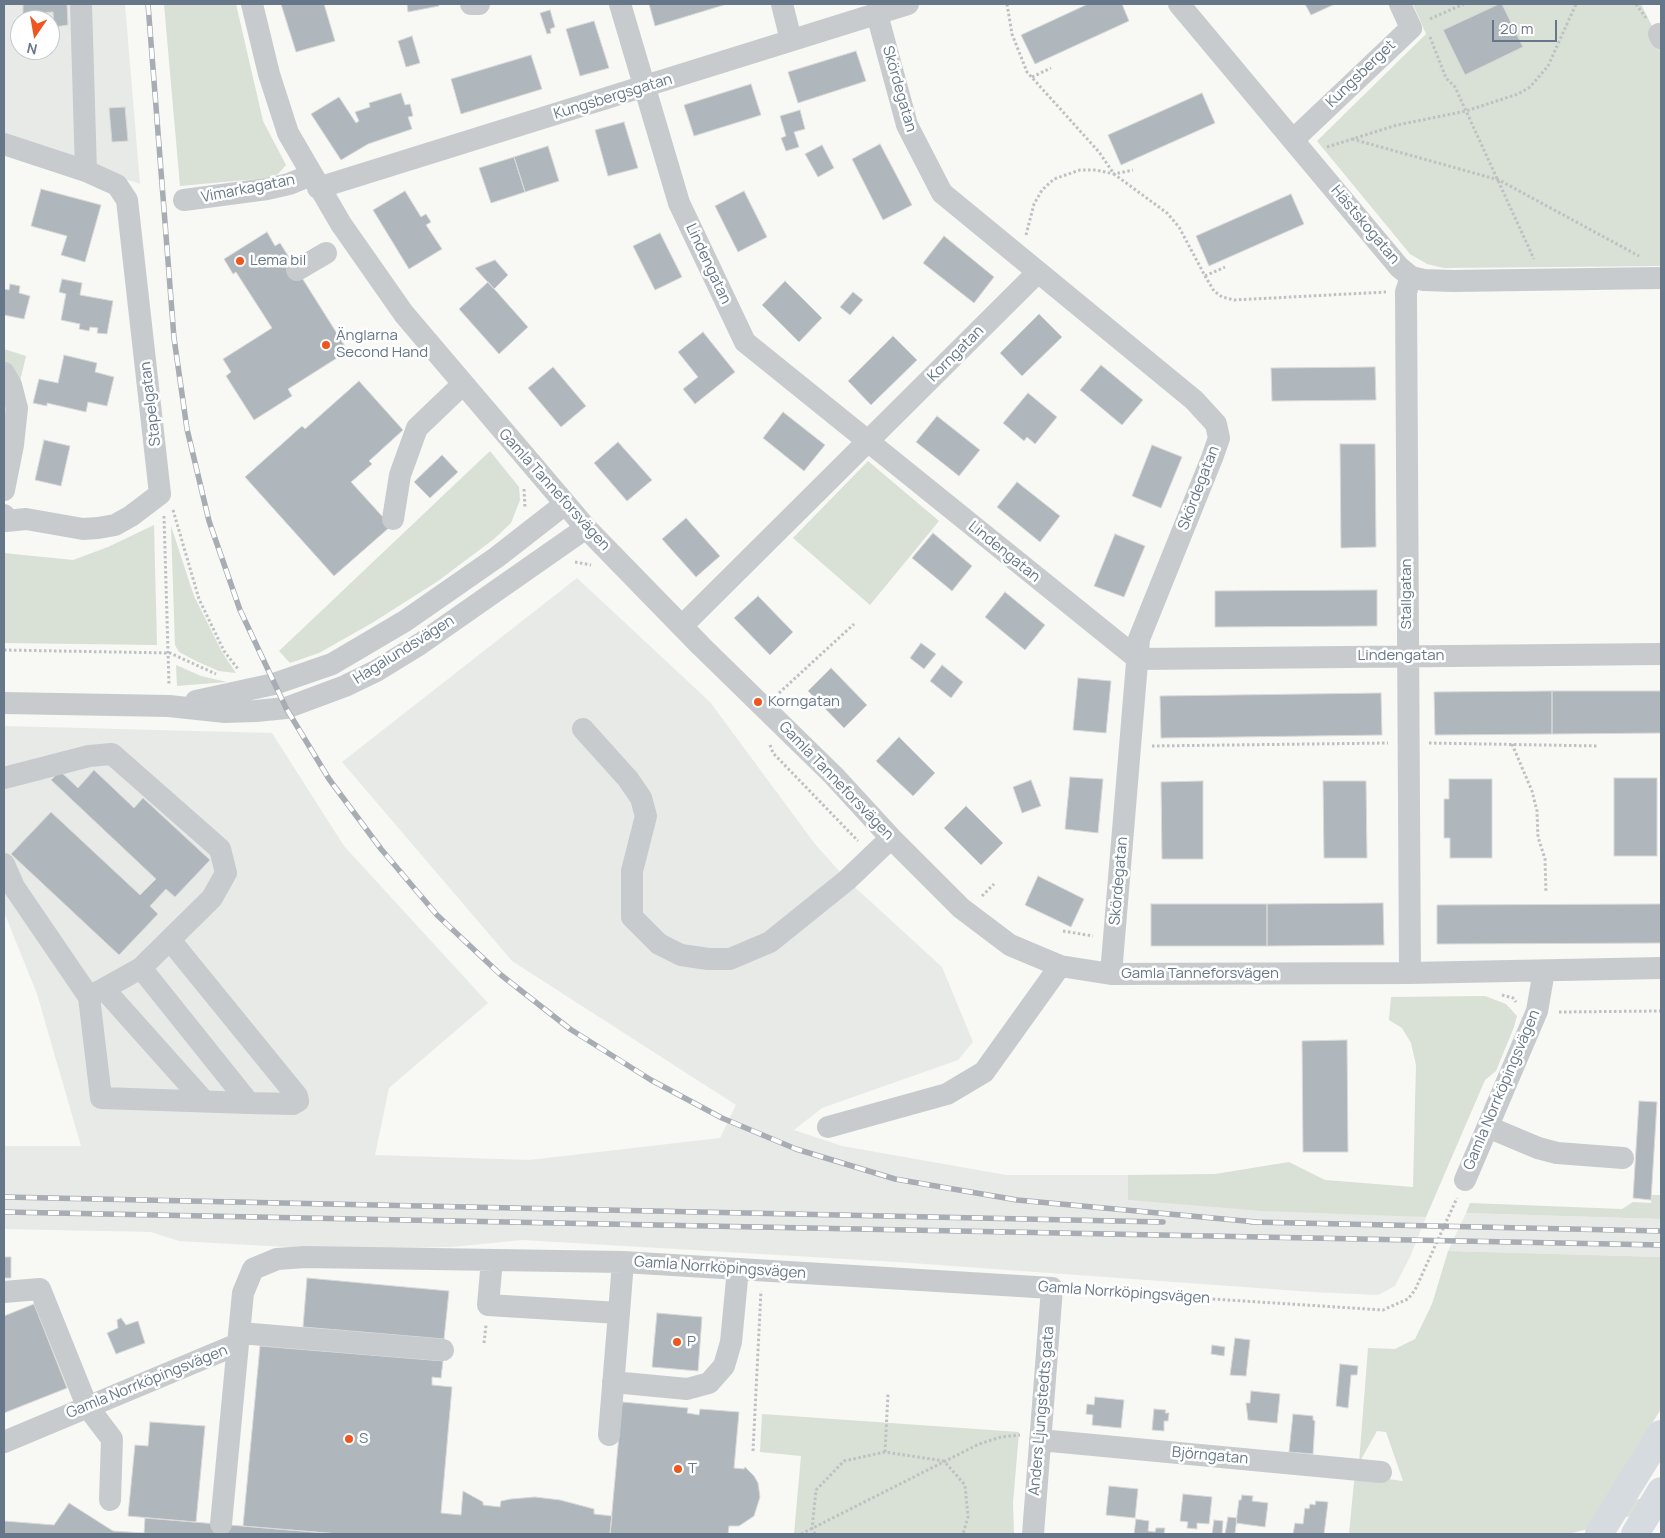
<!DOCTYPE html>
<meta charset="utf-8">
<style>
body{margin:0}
#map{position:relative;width:1665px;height:1538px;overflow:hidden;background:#f8f8f5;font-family:Manrope,sans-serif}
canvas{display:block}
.frame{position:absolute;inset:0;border:5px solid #657788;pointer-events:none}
.north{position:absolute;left:10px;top:10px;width:50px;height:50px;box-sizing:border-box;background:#fff;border:1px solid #c1c9cf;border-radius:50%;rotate:192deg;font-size:14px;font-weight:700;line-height:20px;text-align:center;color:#657788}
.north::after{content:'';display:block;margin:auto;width:18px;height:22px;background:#ee551f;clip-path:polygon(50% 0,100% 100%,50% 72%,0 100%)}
.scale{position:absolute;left:1492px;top:20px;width:65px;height:22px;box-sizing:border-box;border:2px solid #657788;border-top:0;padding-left:6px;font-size:15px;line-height:18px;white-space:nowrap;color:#657788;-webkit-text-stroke:4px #fff;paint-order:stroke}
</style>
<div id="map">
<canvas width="1665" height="1538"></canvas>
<div class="frame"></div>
<div class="north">N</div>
<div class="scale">20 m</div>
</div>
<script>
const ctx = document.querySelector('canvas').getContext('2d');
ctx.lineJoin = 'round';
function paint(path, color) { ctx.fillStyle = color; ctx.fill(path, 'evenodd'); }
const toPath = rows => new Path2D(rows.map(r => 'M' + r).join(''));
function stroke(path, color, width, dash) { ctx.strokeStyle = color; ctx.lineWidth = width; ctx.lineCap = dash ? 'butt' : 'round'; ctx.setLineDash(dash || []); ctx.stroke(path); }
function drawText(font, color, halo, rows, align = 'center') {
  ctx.font = font + ' Manrope,sans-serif'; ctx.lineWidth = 5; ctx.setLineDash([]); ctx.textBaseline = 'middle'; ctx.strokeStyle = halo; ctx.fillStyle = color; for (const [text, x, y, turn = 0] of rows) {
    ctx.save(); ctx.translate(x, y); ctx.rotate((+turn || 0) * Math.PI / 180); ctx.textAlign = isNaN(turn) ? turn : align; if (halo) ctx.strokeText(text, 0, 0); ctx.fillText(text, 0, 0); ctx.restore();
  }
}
paint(toPath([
 [4,4,125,4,140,184,4,139],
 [20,20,50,20,50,50,20,50],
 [577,578,710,702,815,844,847,880,942,967,973,1042,958,1060,822,1108,794,1130,842,1146,1006,1175,1128,1175,1128,1200,1426,1217,1410,1257,1395,1286,1378,1295,1313,1292,897,1262,522,1240,452,1247,323,1249,179,1241,151,1232,4,1229,4,1146,81,1146,37,994,4,912,4,726,272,733,344,846,488,1003,389,1088,375,1155,529,1160,720,1138,736,1105,512,961,342,762],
 [1466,1213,1661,1219,1661,1257,1448,1251]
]), '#e8eae8');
paint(toPath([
 [164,4,236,4,263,121,286,165,278,174,268,178,180,186],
 [1413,4,1641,4,1661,44,1661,266,1444,268,1427,264,1410,254,1317,141,1426,34],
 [4,349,26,356,4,448],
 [490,451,519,487,520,500,511,523,494,539,438,581,372,623,319,653,290,663,279,651],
 [868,461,939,521,870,605,793,538],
 [154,525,157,645,4,643,4,553,73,560,108,547],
 [171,526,194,596,222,652,236,673,219,671,198,662,179,652,175,645],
 [176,665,201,676,227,682,177,686],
 [1485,996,1506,1004,1517,1016,1514,1027,1496,1071,1485,1080,1426,1217,1263,1211,1128,1200,1128,1175,1215,1174,1289,1162,1325,1180,1413,1187,1416,1065,1411,1043,1402,1028,1389,1020,1391,997],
 [1652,1195,1661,1195,1661,1219,1466,1213,1470,1203,1622,1209,1633,1202,1651,1203],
 [1448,1251,1661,1257,1661,1409,1601,1506,1661,1495,1661,1510,1591,1524,1588,1529,1568,1534,1349,1534,1354,1482,1357,1475,1403,1481,1386,1432,1377,1431,1359,1463,1368,1348,1395,1349,1415,1339,1432,1304],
 [762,1414,1019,1432,1013,1503,1014,1534,794,1534,801,1456,760,1452]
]), '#d9e0d5');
const building = toPath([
 [23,4,67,4,68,25,54,27,53,12,23,14,23,4],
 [281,4,324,4,335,41,296,52,281,4],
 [407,4,439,4,439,6,408,12,407,4],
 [649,4,727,4,655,26,649,4],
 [1088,4,1122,4,1129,21,1035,64,1021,35,1088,4],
 [1305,4,1335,4,1311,15,1305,4],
 [1499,4,1502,4,1523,47,1465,75,1443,30,1499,4],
 [550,10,555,27,550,29,551,33,547,34,540,13,550,10],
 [594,21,609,68,580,76,566,29,594,21],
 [412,36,420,63,406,67,398,41,412,36],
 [856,51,866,81,798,103,788,72,856,51],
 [531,55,542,89,461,114,451,79,531,55],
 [751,84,761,115,694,136,684,105,751,84],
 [401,93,405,105,410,104,413,116,408,117,412,129,368,144,341,160,311,114,339,97,356,123,359,121,355,112,370,107,369,103,401,93],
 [1202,93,1215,123,1121,165,1108,135,1202,93],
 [125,107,128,141,112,142,109,108,125,107],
 [800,110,805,129,794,132,799,147,786,151,781,138,786,136,780,116,800,110],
 [624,122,638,168,608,176,595,130,624,122],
 [880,144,912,205,883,220,852,159,880,144],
 [822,145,834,168,818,177,805,154,822,145],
 [548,146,559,181,525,192,514,157,548,146],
 [514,157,525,192,491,203,479,168,514,157],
 [41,189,101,205,85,262,61,255,67,236,31,226,41,189],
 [405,191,421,217,426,214,431,222,426,225,442,249,409,269,373,210,405,191],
 [744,191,767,237,738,252,715,206,744,191],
 [1291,194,1304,224,1209,266,1196,236,1291,194],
 [267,232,275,246,280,243,348,351,288,389,292,396,254,420,226,376,231,372,223,359,272,328,236,272,233,274,224,259,267,232],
 [660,233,682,277,655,290,633,246,660,233],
 [944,236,994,277,974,303,923,263,944,236],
 [495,260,508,275,494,289,475,268,495,260],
 [62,279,82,283,80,295,113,301,107,334,97,333,98,328,90,327,89,331,79,329,80,324,61,320,66,294,59,292,62,279],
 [785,281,822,318,799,342,762,305,785,281],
 [488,282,528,327,499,354,459,309,488,282],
 [10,284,20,286,19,293,30,296,24,319,4,315,4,289,9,290,10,284],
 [853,292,863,300,850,315,840,307,853,292],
 [1039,314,1062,337,1022,376,1000,353,1039,314],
 [703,332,735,372,695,404,683,389,698,377,678,352,703,332],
 [893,336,917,360,871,405,848,381,893,336],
 [64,355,97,363,95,372,114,377,107,406,88,402,86,412,47,403,47,406,33,403,39,379,58,383,64,355],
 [1101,365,1143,400,1122,425,1080,390,1101,365],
 [553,367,586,406,561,427,528,388,553,367],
 [1375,367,1376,400,1272,401,1271,368,1375,367],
 [359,381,403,430,369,461,372,464,351,482,391,526,334,576,245,477,302,426,305,429,359,381],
 [1028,393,1057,417,1035,444,1027,437,1024,441,1003,423,1028,393],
 [783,412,825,445,804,471,763,438,783,412],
 [937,416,980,450,959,476,916,442,937,416],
 [44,440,70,446,61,486,35,480,44,440],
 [618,442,652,480,627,501,594,463,618,442],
 [1340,444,1375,444,1376,547,1341,548,1340,444],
 [1152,445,1182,457,1161,508,1132,496,1152,445],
 [442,455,458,472,430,498,414,482,442,455],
 [1017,482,1060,516,1040,542,997,507,1017,482],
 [686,518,720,556,696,577,662,539,686,518],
 [933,533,972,566,952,591,912,558,933,533],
 [1115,534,1145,546,1124,597,1094,586,1115,534],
 [1377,590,1377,626,1215,627,1215,591,1377,590],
 [1005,592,1045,625,1025,650,985,617,1005,592],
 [758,596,793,632,770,655,734,618,758,596],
 [921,643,936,654,924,669,910,658,921,643],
 [942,665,963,682,951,698,930,681,942,665],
 [831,668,867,705,844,728,808,691,831,668],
 [1078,678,1111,681,1106,733,1073,730,1078,678],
 [1552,691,1552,734,1435,735,1434,692,1552,691],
 [1552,691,1661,691,1661,733,1552,734,1552,691],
 [1381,693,1382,735,1161,738,1160,696,1381,693],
 [899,737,935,773,913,796,876,761,899,737],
 [94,770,134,808,143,798,210,860,175,897,166,889,150,906,158,914,119,955,11,854,51,812,140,895,156,879,51,780,60,771,78,788,94,770],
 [1070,777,1103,779,1098,833,1065,829,1070,777],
 [1614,778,1657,778,1657,856,1614,856,1614,778],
 [1449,779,1492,779,1492,858,1450,858,1450,838,1444,838,1444,799,1449,799,1449,779],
 [1031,780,1041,806,1022,813,1013,787,1031,780],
 [1203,781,1203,859,1162,859,1161,782,1203,781],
 [1323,781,1366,781,1367,858,1324,858,1323,781],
 [966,806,1003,843,981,865,944,828,966,806],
 [1038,876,1084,899,1071,927,1025,905,1038,876],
 [1383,903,1384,945,1267,946,1267,904,1383,903],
 [1151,904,1267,904,1267,946,1151,946,1151,904],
 [1661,904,1661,943,1437,944,1437,905,1661,904],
 [1347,1040,1348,1152,1303,1152,1302,1041,1347,1040],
 [1639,1101,1657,1102,1651,1200,1633,1198,1639,1101],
 [4,1257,11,1257,11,1278,4,1278,4,1257],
 [307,1278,449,1291,444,1339,303,1327,307,1278],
 [34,1304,67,1388,4,1413,4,1316,34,1304],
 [657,1313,702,1317,698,1371,652,1367,657,1313],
 [121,1318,126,1325,138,1321,145,1343,116,1354,107,1333,118,1328,117,1320,121,1318],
 [1235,1338,1250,1340,1246,1376,1230,1375,1235,1338],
 [1212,1345,1225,1347,1224,1356,1211,1354,1212,1345],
 [260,1346,443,1361,441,1378,432,1377,432,1385,452,1387,441,1513,461,1515,463,1491,483,1502,483,1505,500,1507,501,1501,511,1499,535,1497,560,1500,594,1509,594,1514,612,1516,610,1534,338,1534,243,1526,260,1346],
 [1340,1364,1358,1366,1357,1375,1351,1375,1348,1408,1336,1406,1340,1364],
 [1251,1391,1280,1394,1277,1423,1248,1420,1246,1403,1250,1403,1251,1391],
 [1095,1397,1124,1400,1121,1428,1092,1425,1093,1415,1086,1414,1087,1404,1094,1405,1095,1397],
 [622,1402,688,1408,687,1413,699,1415,700,1409,739,1412,734,1468,744,1469,745,1467,754,1476,758,1483,760,1497,754,1516,739,1526,729,1526,728,1534,610,1534,622,1402],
 [1154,1409,1166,1410,1165,1413,1169,1413,1168,1421,1164,1421,1164,1431,1152,1430,1154,1409],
 [1293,1414,1313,1416,1313,1420,1315,1421,1313,1454,1289,1452,1293,1414],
 [150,1422,205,1426,196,1522,128,1516,135,1445,148,1446,150,1422],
 [1109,1486,1138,1489,1135,1518,1106,1515,1109,1486],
 [1183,1494,1212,1497,1209,1524,1197,1523,1197,1529,1187,1528,1188,1522,1180,1521,1183,1494],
 [1242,1495,1253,1496,1252,1501,1268,1503,1265,1527,1236,1523,1239,1500,1241,1500,1242,1495],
 [1316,1501,1328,1502,1324,1534,1293,1534,1295,1523,1303,1524,1305,1508,1309,1509,1310,1504,1315,1505,1316,1501],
 [69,1503,113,1531,144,1533,145,1518,338,1534,4,1534,4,1521,54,1525,69,1503],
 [1228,1517,1237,1518,1235,1533,1243,1534,1225,1534,1228,1517],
 [1136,1519,1149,1521,1148,1531,1155,1532,1156,1528,1165,1528,1164,1534,1134,1534,1136,1519],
 [1214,1520,1223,1521,1222,1534,1212,1534,1214,1520]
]);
paint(building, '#afb7bd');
stroke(building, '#d9d9d7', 1);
stroke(toPath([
 [1007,4,1012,34,1027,72,1099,152,1114,174,1167,213,1179,227,1205,276,1214,291,1222,297,1234,300,1386,292],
 [1636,4,1646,18],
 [1430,19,1464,4],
 [1430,37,1446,78,1455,87,1534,259],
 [1032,77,1051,68],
 [1352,139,1499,180,1639,256],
 [1327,147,1397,125,1466,111,1518,94,1530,87,1548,66,1576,4],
 [1026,235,1034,204,1042,190,1054,179,1080,170,1096,170,1114,174,1133,170],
 [1205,276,1225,267],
 [524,489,525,508],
 [173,510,199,599,224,651,238,669],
 [164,516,169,685],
 [575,562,591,565],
 [4,650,170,653,216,674],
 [779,693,854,624],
 [1429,743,1599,746],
 [1512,744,1532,791,1537,811,1538,837,1545,859,1546,893],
 [770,745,773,753,858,841],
 [1152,746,1388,743],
 [982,896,994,884],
 [1063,931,1093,936],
 [1502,995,1513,998,1516,1002],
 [1559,1012,1661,1011],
 [1073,1290,1383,1310,1408,1299,1415,1290,1457,1198],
 [484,1343,486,1325],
 [753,1451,761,1291],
 [885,1452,888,1394],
 [801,1534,979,1444,1001,1437,1020,1435],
 [815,1534,812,1529,816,1490,844,1461,885,1452,944,1461,965,1485,968,1517,963,1534]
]), '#bec1c3', 3, [2.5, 2.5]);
stroke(toPath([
 [81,4,86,171],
 [252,4,269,74,288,133,341,224,404,314,586,528,701,646,834,776,891,838,961,908,1010,945,1060,966,1111,974,1410,973,1661,968],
 [471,4,479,4],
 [620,4,679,203,745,342,1138,659,1661,654],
 [782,4,791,40],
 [1179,4,1399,267,1411,277,1424,280,1453,281,1661,278],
 [877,14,907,125,942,193,1194,400,1216,424,1219,438,1212,458,1139,639,1111,974],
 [1659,34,1661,38],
 [1293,140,1411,28,1400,4],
 [4,144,86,171,117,185,127,200,160,494,131,516,115,525,98,528,83,529,26,519,6,521,4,515],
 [318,188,908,4],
 [184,200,267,189,289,184,311,175],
 [297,270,326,253],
 [4,373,11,385,17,408,13,445,4,490],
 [393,519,400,475,417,428,463,384],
 [682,626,1038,272],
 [196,701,274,684,332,664,405,621,497,557,565,504],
 [4,703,169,706,225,712,256,711,286,708,345,686,376,671,420,644,586,528],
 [583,729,628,779,641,798,646,816,632,871,632,917,659,944,681,955,708,959,730,959,770,942,847,880,891,838],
 [4,778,89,756,112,754,220,849,226,873,212,898,141,968,89,997],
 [4,864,14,887,89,997,101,1098,249,1103,141,968],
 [170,940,297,1096,298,1101,293,1104,249,1103],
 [1410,973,1406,292,1411,277],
 [104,989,204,1101],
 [828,1127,947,1094,984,1072,1060,966],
 [1488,1127,1538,1148,1557,1153,1623,1158],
 [1465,1180,1537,1011,1544,971],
 [492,1260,488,1305,619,1313,623,1262],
 [4,1292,40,1289,87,1406,112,1439,110,1500],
 [240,1333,443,1350],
 [613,1382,687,1389,709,1383,724,1366,731,1342,738,1269],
 [609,1435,619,1313],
 [1040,1440,1381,1472],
 [4,1442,238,1344,243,1293,253,1269,277,1259,305,1257,623,1262,1052,1288,1033,1534],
 [221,1524,238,1344]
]), '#c7cbce', 22);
stroke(toPath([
 [1599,1534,1661,1434],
 [1635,1534,1661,1491]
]), '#d6dbdf', 28);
const rail = toPath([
 [148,4,174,338,187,429,209,521,240,610,286,708,329,779,381,849,437,915,501,975,570,1029,651,1080,722,1118,796,1149,895,1179,1017,1200,1256,1222],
 [4,1197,1163,1222],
 [4,1212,1661,1245],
 [1251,1222,1661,1231]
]);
stroke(rail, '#a7adb3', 5.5);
stroke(rail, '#fff', 4, [11]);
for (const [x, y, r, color] of [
 [240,261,5,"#ee551f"],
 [326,345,5,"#ee551f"],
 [758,702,5,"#ee551f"],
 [677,1342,5,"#ee551f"],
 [349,1439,5,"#ee551f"],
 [678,1469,5,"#ee551f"]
]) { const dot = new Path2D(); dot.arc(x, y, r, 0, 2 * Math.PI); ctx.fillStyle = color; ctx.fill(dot); stroke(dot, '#fff', 2); }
drawText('15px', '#657788', '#fff', [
 ["Kungsberget",1361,74,-44],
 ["Skördegatan",899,89,74],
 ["Kungsbergsgatan",613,97,-17],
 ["Vimarkagatan",248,189,-11],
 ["Hästskogatan",1365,225,50],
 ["Lindengatan",708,264,65],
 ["Korngatan",956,354,-45],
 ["Stapelgatan",151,404,-97],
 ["Skördegatan",1199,488,-69],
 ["Gamla Tanneforsvägen",554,490,48],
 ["Lindengatan",1004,552,39],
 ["Stallgatan",1407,594,-90],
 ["Hagalundsvägen",404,650,-32],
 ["Lindengatan",1401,656],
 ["Gamla Tanneforsvägen",836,781,46],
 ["Skördegatan",1119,881,-85],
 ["Gamla Tanneforsvägen",1200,974],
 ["Gamla Norrköpingsvägen",1502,1090,-67],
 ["Gamla Norrköpingsvägen",720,1268,4],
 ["Gamla Norrköpingsvägen",1124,1293,4],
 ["Gamla Norrköpingsvägen",147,1382,-22],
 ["Anders Ljungstedts gata",1042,1411,-85],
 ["Björngatan",1210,1456,5]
]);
drawText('15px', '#657788', '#fff', [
 ["Lema bil",250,261],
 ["Änglarna",336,336],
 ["Second Hand",336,353],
 ["Korngatan",768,702],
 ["P",687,1342],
 ["S",359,1439],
 ["T",688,1469]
], 'left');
</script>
